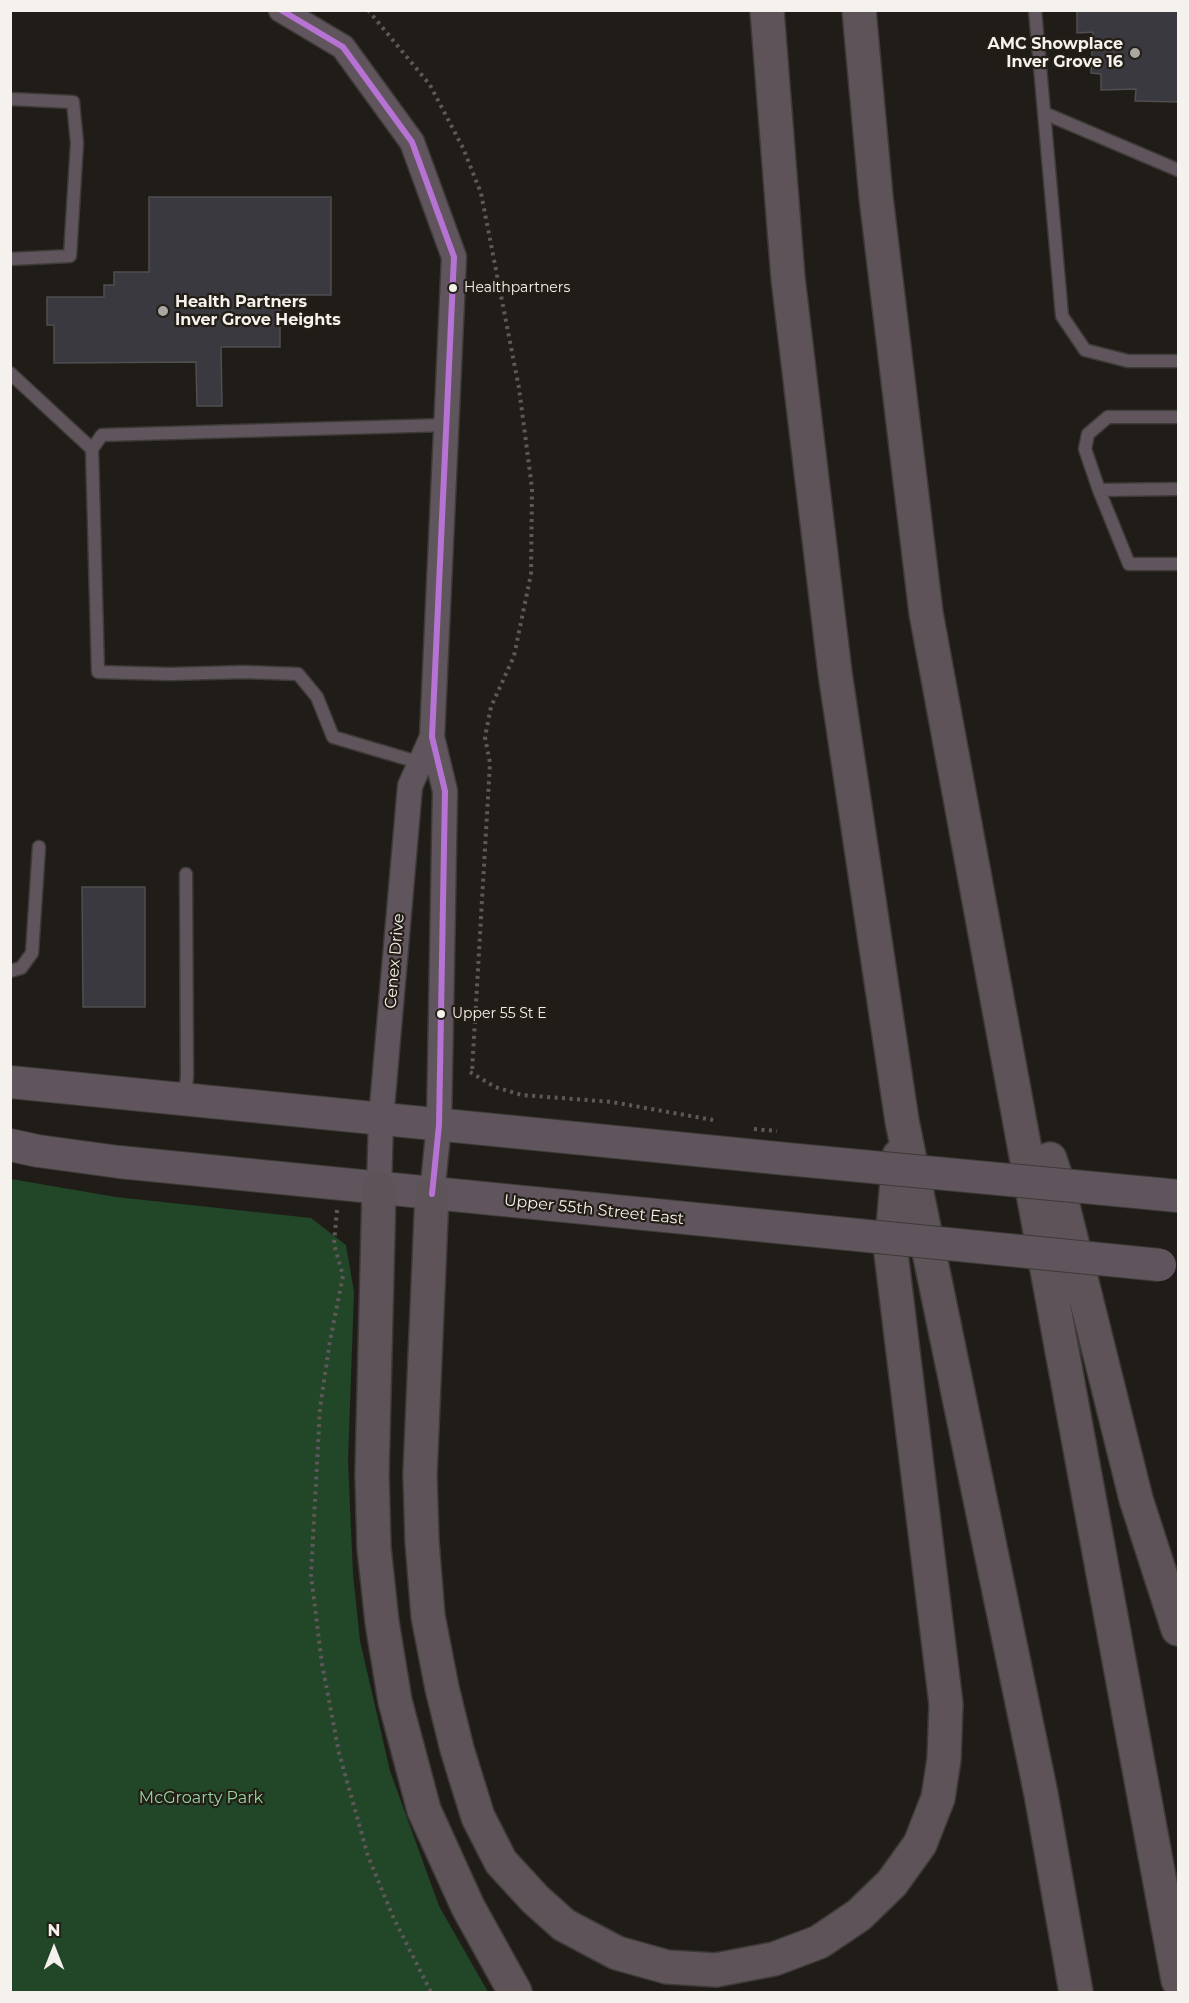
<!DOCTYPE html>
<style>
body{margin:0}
#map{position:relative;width:1189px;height:2003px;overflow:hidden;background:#201d19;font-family:Montserrat,sans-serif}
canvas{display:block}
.frame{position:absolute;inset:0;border:12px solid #f5f1ec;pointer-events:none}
.north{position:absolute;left:24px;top:1919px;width:60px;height:60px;-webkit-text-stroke:4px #231e16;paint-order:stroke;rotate:0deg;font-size:16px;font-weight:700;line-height:24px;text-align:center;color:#f5f1ec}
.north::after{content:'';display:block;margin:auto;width:21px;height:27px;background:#f5f1ec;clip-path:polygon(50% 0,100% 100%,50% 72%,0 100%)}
</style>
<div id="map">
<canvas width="1189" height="2003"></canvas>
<div class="frame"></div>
<div class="north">N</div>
</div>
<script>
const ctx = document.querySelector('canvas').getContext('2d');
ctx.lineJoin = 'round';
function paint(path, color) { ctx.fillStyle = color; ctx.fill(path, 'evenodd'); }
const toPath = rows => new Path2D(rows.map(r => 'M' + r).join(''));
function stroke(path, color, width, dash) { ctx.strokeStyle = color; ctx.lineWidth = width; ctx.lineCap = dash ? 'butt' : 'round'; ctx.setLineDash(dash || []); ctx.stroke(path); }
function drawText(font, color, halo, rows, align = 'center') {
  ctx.font = font + ' Montserrat,sans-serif'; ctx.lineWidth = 4.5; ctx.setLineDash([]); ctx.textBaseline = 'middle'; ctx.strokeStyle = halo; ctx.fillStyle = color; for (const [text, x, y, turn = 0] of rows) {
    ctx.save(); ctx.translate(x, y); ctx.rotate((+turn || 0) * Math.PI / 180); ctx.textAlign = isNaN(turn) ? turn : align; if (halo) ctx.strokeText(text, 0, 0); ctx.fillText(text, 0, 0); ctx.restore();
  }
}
paint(toPath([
 [11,1179,116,1197,311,1218,346,1245,354,1292,348,1461,353,1574,360,1641,390,1771,439,1906,488,1992,11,1992]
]), '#214628');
const building = toPath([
 [1077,10,1179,10,1179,102,1135,101,1136,89,1101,90,1101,74,1091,73,1093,32,1077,33,1077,10],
 [149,197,331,197,331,295,280,295,280,347,221,347,222,406,197,406,196,362,54,363,54,325,47,325,47,297,104,297,104,285,114,285,114,272,149,272,149,197],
 [82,887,145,887,145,1007,83,1007,82,887]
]);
paint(building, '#3a393f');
stroke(building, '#504e4f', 1.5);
const service = toPath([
 [1035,10,1062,316,1085,350,1128,361,1178,361],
 [10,99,73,102,77,143,70,256,10,259],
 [1044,113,1178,170],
 [10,373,92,449],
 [1178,417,1108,417,1088,434,1085,449,1099,490,1129,564,1178,564],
 [1099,490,1178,489],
 [421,763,333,737,317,697,298,674,244,672,170,674,98,672,92,449,102,435,446,425],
 [10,971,21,968,32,953,39,847],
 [185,1098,187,1076,186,874]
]);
const minor = toPath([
 [281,10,343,47,412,142,454,257,432,737,445,791,439,1125,432,1194],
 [379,1189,381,1119,410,786,432,737]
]);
const tertiary = toPath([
 [10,1082,787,1159],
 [10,1145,38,1151,119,1162,797,1229],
 [1147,1193,1178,1196]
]);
const motorway = toPath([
 [767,10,788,278,835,673,902,1121,1041,1794,1076,1992],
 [859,10,876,197,926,613,1178,1980],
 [1050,1159,1056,1178,1136,1499,1178,1629],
 [379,1189,372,1474,374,1548,382,1622,395,1701,424,1810,468,1907,515,1992],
 [432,1194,420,1474,422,1541,428,1616,442,1688,457,1749,478,1817,501,1862,535,1899,564,1925,617,1953,667,1967,716,1970,774,1959,819,1942,859,1915,892,1883,920,1844,938,1798,944,1759,946,1704,891,1253,899,1156]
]);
stroke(service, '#3d3b37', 15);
stroke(minor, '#3d3b37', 27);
stroke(tertiary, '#3d3b37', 34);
stroke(motorway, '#3d3b37', 36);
stroke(toPath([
 [368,10,430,85,463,148,481,193,519,388,532,488,531,574,514,656,491,707,485,737,490,763,472,1072],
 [470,1072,495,1087,522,1095,612,1102,713,1120],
 [337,1210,334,1244,343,1276,330,1341,320,1408,311,1575,322,1664,339,1753,368,1856,394,1919,431,1992]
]), '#5f585a', 4, [3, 4.5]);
stroke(service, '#60555d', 12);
stroke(minor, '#60555d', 24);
stroke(tertiary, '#60555d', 32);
stroke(motorway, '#5d5359', 33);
const tertiaryBridge = toPath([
 [787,1159,1147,1193],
 [797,1229,1160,1265]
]);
stroke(tertiaryBridge, '#3d3b37', 34, []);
stroke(toPath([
 [754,1129,777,1131]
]), '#5f585a', 4, [3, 4.5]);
stroke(tertiaryBridge, '#60555d', 32);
stroke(toPath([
 [281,10,343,47,412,142,454,257,432,737,445,791,439,1125,432,1194]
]), '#b673d3', 6);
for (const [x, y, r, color] of [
 [1135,53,6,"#aaa7a2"],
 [453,288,5,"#f5f1ec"],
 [163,311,6,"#aaa7a2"],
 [441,1014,5,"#f5f1ec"]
]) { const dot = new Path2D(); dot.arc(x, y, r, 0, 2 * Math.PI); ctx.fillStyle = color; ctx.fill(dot); stroke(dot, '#231e16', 2); }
drawText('14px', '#f5f1ec', '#231e16', [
 ["Healthpartners",464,288],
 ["Upper 55 St E",452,1014]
], 'left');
drawText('bold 16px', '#f5f1ec', '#231e16', [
 ["AMC Showplace",1123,44],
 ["Inver Grove 16",1123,62],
 ["Health Partners",175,302,"left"],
 ["Inver Grove Heights",175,320,"left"]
], 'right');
drawText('16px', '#f5f1ec', '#231e16', [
 ["Cenex Drive",395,961,-85],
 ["Upper 55th Street East",594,1210,6]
]);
drawText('16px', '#93d69e', '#231e16', [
 ["McGroarty Park",201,1798]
]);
</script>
